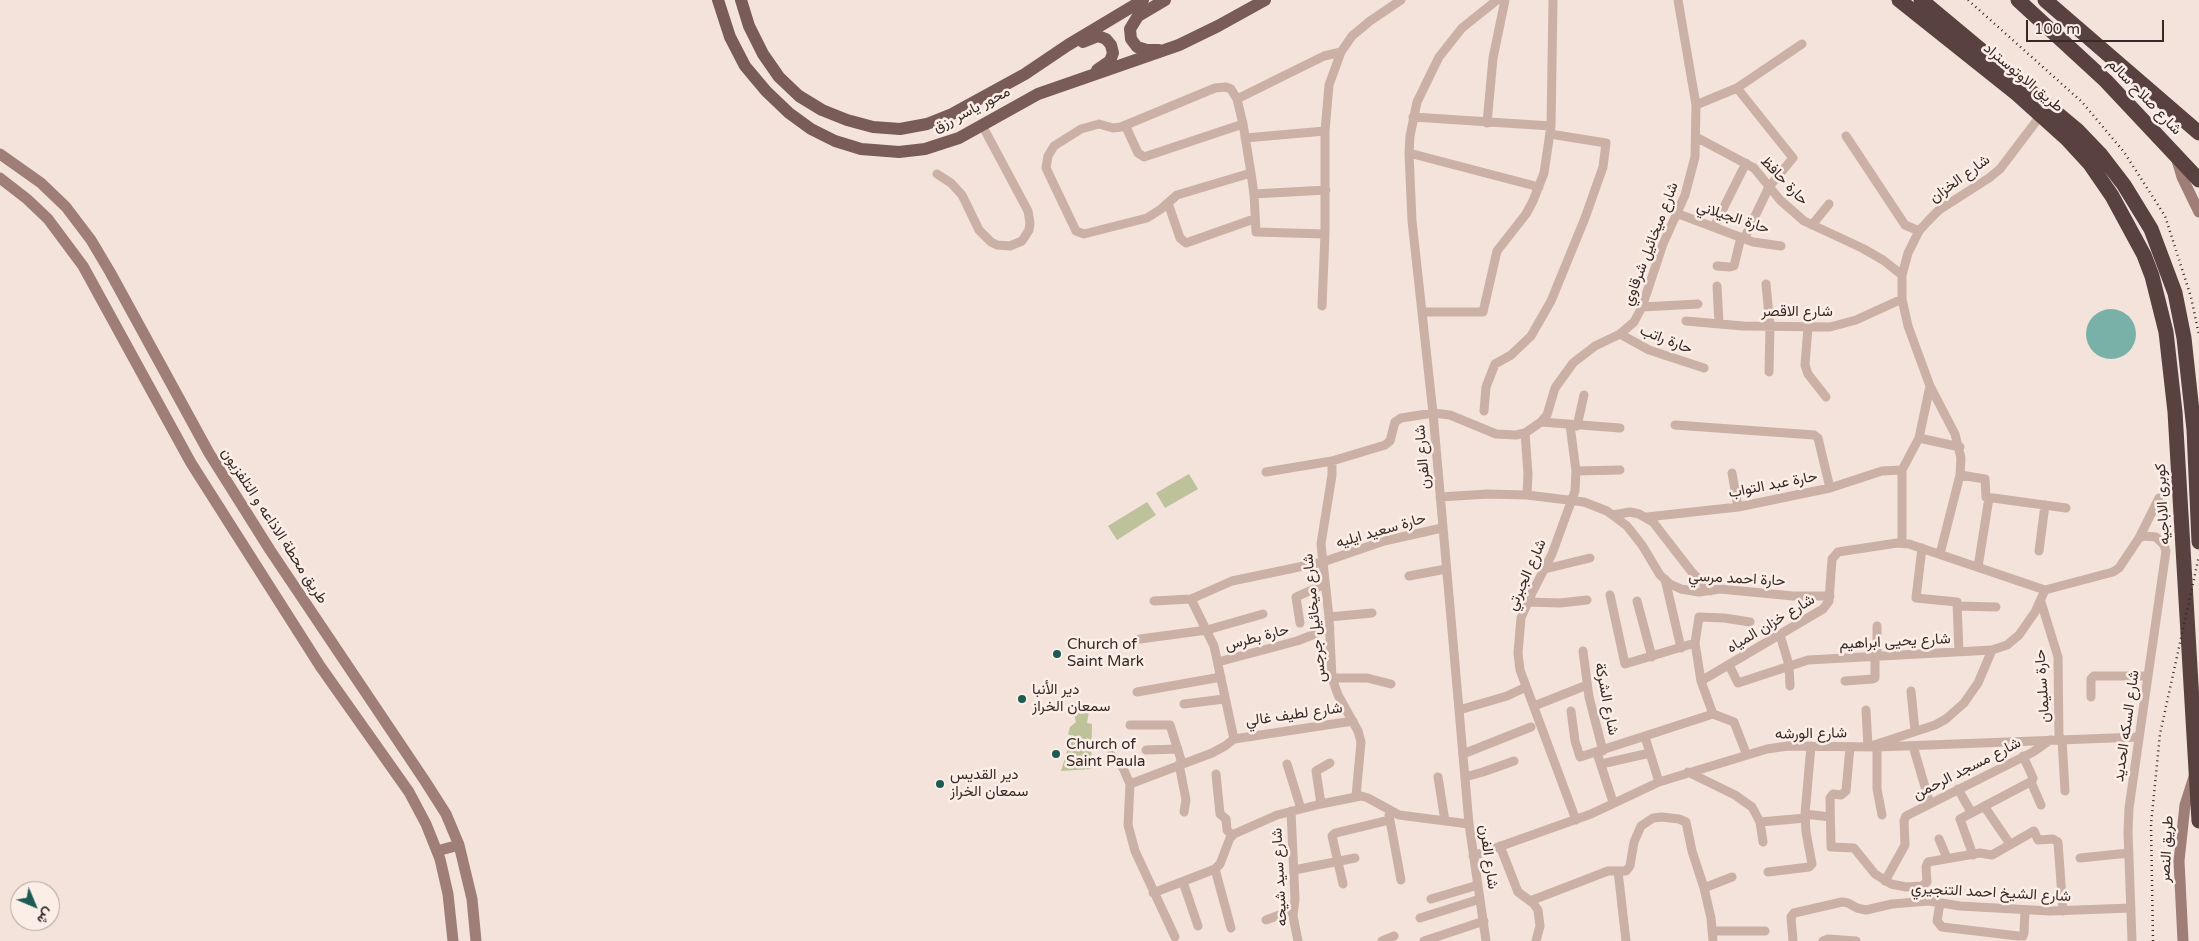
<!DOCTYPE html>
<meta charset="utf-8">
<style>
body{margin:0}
#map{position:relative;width:2199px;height:941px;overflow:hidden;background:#f3e3db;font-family:"Varela Round",Vazirmatn,sans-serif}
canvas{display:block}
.north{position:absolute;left:10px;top:881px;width:50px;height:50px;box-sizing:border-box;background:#faeee7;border:1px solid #ac9f9a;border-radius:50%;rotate:135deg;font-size:14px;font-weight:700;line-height:20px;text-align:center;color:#372927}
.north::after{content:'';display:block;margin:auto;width:18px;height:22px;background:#1c5a52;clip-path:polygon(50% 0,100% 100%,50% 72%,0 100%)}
.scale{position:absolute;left:2026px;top:20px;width:138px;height:22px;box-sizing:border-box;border:2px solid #372927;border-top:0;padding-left:6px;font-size:15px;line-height:18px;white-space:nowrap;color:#372927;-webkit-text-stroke:4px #faeee7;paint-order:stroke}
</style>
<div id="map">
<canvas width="2199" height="941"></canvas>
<div class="north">ش</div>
<div class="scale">100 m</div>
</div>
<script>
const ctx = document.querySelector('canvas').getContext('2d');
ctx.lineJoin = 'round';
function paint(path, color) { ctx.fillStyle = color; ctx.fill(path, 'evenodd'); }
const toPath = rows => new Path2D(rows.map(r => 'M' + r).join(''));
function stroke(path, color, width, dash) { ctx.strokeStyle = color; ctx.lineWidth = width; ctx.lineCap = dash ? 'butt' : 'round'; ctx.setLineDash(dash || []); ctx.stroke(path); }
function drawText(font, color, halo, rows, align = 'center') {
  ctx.font = font + ' "Varela Round",Vazirmatn,sans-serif'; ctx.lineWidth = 5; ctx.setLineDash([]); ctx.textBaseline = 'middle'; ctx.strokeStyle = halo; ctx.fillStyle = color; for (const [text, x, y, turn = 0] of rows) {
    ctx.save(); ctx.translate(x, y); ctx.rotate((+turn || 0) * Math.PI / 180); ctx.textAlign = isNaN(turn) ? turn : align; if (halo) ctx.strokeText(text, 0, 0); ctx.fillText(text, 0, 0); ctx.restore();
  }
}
paint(toPath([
 [1189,474,1198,489,1165,508,1156,493],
 [1147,502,1156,515,1117,540,1108,526],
 [1083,703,1087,705,1085,710,1089,711,1087,723,1092,724,1091,769,1061,771,1072,736,1068,734,1070,727,1076,722,1074,715,1076,710,1081,709]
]), '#bdc29a');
paint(toPath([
 '2086 334a25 25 0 1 1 50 0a25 25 0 1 1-50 0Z'
]), '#79b1a8');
stroke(toPath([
 [1737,88,1793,158,1769,187,1744,239],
 [1237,99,1324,56,1341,52],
 [1696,105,1737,88,1802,44],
 [1413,117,1551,126],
 [1487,123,1493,58,1505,0],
 [1125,125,1138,153,1144,157,1243,124],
 [1846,136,1905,225,1919,231],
 [1696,137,1754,168,1780,200,1804,221,1862,248,1883,260,1902,275],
 [1245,138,1325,131],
 [1409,153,1539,187],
 [1251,173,1177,195,1161,209,1147,218,1084,234,1076,231,1046,168,1048,156,1054,146,1081,129,1099,124,1113,128,1121,127,1215,88,1226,87,1231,89,1237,99,1243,124,1251,173,1254,194,1256,232,1325,234],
 [937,174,951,183,962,195,979,230,991,242,997,245,1010,246,1022,241,1029,230,1030,223,1028,211,982,125],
 [1254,194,1326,190],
 [1168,203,1180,238,1186,243,1254,219],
 [1676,213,1753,242,1781,246],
 [1812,225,1829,204],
 [1714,227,1746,163],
 [1717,266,1730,267,1734,266,1741,237],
 [1766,284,1770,326,1769,372],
 [1717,286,1719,323],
 [1322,306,1325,234,1325,131,1329,85,1341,52,1352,36,1370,21,1401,0],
 [1642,307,1698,304],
 [1422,312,1483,312,1497,251,1526,214,1533,201,1544,173,1551,126,1553,0],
 [1686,321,1743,326,1830,327,1856,320,1902,299],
 [1808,327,1805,365,1808,374,1826,397],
 [1620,334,1649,350,1704,368],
 [1484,411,1486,387,1495,364,1511,355,1531,336,1551,301,1585,218,1603,167,1606,143,1550,134],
 [1541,422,1620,428],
 [1570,425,1576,471,1575,491,1552,554,1532,593,1521,618,1518,653,1520,670,1576,820],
 [1675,425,1814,435,1818,438,1830,488],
 [1577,426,1584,395],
 [1525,433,1528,474,1527,495],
 [1919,438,1960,447],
 [1332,461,1332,475,1321,544,1329,617,1332,678,1338,695,1358,731,1361,742,1356,796],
 [1576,471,1620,470],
 [1266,472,1332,461,1385,445,1390,441,1395,422,1401,418,1433,413,1450,415,1496,434,1516,435,1525,433,1541,422,1547,415,1555,388,1573,363,1595,346,1620,334,1634,322,1642,307,1663,244,1685,195,1695,157,1696,105,1678,0],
 [1732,473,1738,507],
 [1960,475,1985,479,1986,497,2066,508],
 [1440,497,1488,494,1527,495,1584,502,1607,511,1627,526,1642,545,1660,575,1670,584,1681,589,1699,592,1720,589,1793,596,1830,596],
 [1613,515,1630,512,1639,514,1653,522,1691,571,1710,591],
 [1647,517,1738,507,1830,488,1882,471,1902,470],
 [1902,543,1902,470,1919,438,1930,386],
 [1922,548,1916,598,1957,602,1959,652],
 [2039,551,2045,505],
 [1940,554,1960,475,1961,458,1955,434,1930,386,1908,326,1902,299,1902,275,1908,253,1919,231,1928,221,1939,210,1989,178,2000,169,2041,115],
 [1978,567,1989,498],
 [1545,569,1590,558],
 [1409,576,1446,569],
 [1665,579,1681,648],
 [2045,590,2113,572,2119,568,2139,538,2159,498],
 [1610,595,1625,664,1695,643],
 [1191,599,1214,646,1234,739],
 [1154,601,1191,599,1232,581,1323,562,1384,541,1442,528],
 [1637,601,1652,657],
 [1528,602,1560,603,1587,600],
 [2041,602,2058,657,2059,739],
 [1957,606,1996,607],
 [1329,617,1372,613],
 [1300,623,1296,597,1325,584],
 [1877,626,1877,657],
 [1780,635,1789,665,1790,686],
 [1140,639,1207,630,1263,614],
 [1583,651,1589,697,1603,751],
 [1218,662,1297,641,1330,628],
 [1729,665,1738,683,1808,660,1992,650,2007,645,2019,635,2035,612,2045,590],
 [1332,678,1367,678,1391,684],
 [1701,681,1823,609,1829,601,1832,559,1838,552,1897,543,1909,544,2045,590],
 [1845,681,1873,679,1875,678,1875,657],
 [1911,691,1915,731],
 [1137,692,1221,677],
 [2091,697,2091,679,2094,676,2147,676],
 [1184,704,1224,699],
 [1534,706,1587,685],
 [1459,710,1507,696,1526,687],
 [1866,710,1868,747,1935,725,1946,719,1964,703,1978,683,1992,650],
 [1571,711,1575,741,1580,757,1713,714],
 [1130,725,1170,725,1182,763],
 [1645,737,1659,782],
 [2062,739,2065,791],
 [1913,746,1930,804],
 [1850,747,1846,791,1841,795,1833,794,1830,798,1831,847,1854,848,1875,874,1891,884,1906,887,1922,886,1927,882,1926,867,1928,862,1980,853,1992,855,2034,831,2038,840,2053,839,2058,842,2063,911],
 [1877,747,1877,789,1882,815],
 [1146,750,1178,749],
 [1597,753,1613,802],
 [1746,753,1734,722,1713,714,1701,681,1695,643,1699,617,1724,618,1750,622],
 [1463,754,1531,727],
 [1111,755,1123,768,1130,784,1128,825,1135,851,1175,937],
 [1179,764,1186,800,1184,812],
 [1287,764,1301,809],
 [1601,764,1650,753],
 [1688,772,1735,795,1752,807,1760,822,1763,842],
 [1216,774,1220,814,1226,819,1227,830,1232,835],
 [1438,777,1445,821],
 [1465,777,1483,772,1514,761],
 [2031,782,2041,805],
 [1130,784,1212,753,1225,746,1234,739,1353,721],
 [1958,789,1971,812],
 [1321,804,1316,771,1330,763],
 [1984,806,2010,844],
 [1291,811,1295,899,1293,916,1298,941],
 [1805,814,1830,817],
 [1389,815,1401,880],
 [1760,822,1806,818],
 [1939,839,1947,858],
 [1500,846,1518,892,1533,903,1538,910,1540,926,1536,941],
 [1973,855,1960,819,2032,781,2033,778,2023,756],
 [1473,856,1591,814,1659,782,1767,749,1788,746,1877,747,2138,737],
 [2080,858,2129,853],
 [1215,869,1231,928],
 [1294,870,1355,858],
 [1618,871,1626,941],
 [1768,872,1809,867,1812,864,1806,832,1805,814,1811,746],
 [1885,881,1905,845,1904,821,1906,816,2033,752,2050,740],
 [1183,882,1198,926],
 [1343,884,1332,836,1335,833,1389,820],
 [1704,888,1732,877],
 [1153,893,1215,869,1220,864,1230,838,1234,834,1277,815,1321,804,1361,796,1368,798,1399,815,1469,824],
 [1431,899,1478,885],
 [1530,901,1608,871,1626,871,1630,866,1634,842,1641,826,1653,818,1662,817,1679,819,1686,822,1692,851,1704,888,1711,918,1713,941],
 [1940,903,1937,921,1942,927,2018,936,2023,936,2024,933,2025,910],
 [1420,918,1480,899],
 [1266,920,1293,910],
 [1712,931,1765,931],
 [1382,941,1394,936],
 [1424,941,1484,921],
 [1486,941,1469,824,1433,413,1412,221,1409,153,1410,136,1417,102,1439,57,1462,28,1497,0],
 [1793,941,1791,917,1794,913,1842,902,1848,903,1857,908,1866,910,1892,904,1929,901,1960,906,2050,911,2131,908],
 [1823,941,1828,939,1856,941],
 [2132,941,2128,832,2129,808,2166,551,2164,545,2156,537,2144,536,2139,538]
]), '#cbb0a6', 9);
stroke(toPath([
 [0,154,41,183,66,207,91,240,110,272,209,453,270,550,425,781,446,814,459,845,472,899,476,941],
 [2176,157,2182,177,2199,212],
 [0,178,27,199,48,219,83,266,191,463,320,666,409,792,426,824,440,859,448,894,453,941],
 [437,851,459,845],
 [2183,941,2179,861,2185,805,2194,777]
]), '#9f7e78', 11);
stroke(toPath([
 [718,0,730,37,745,66,766,91,789,113,811,129,835,141,861,149,899,152,925,149,959,138,1038,94,1179,45,1218,26,1265,0],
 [741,0,749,26,763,54,779,77,799,96,822,110,847,120,873,127,900,129,927,124,952,114,1025,74,1068,45,1143,0],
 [1083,42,1098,36,1106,39,1111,45,1113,53,1110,61,1097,70],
 [1159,50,1147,50,1137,47,1131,39,1130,29,1138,16,1165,0]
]), '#795c58', 12);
stroke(toPath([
 [1899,0,2017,94,2067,139,2090,164,2112,196,2144,255,2152,276,2166,332,2175,412,2199,821],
 [1921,0,2077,130,2101,155,2124,185,2151,229,2175,293,2184,338,2194,430,2199,542],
 [2018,0,2106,81,2199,180],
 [2045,0,2199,133]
]), '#58413e', 15);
stroke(toPath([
 [1968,0,2082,102,2124,152,2165,216,2191,297,2199,335],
 [2153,941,2151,824,2160,734,2199,556]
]), '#372927', 2.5, [1, 4]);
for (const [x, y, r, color] of [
 [1057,654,5,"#1c5a52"],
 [1022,699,5,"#1c5a52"],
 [1056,754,5,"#1c5a52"],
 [940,784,5,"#1c5a52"]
]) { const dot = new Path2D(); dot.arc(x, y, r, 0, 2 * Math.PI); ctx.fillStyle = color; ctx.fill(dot); stroke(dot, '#faeee7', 2); }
drawText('15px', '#372927', '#faeee7', [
 ["طريق الاوتوستراد",2023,78,40],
 ["شارع صلاح سالم",2144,97,46],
 ["محور ياسر رزق",972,110,-27],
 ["شارع الخزان",1960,179,-36],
 ["حارة حافظ",1784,181,46],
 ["حارة الجيلاني",1733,218,18],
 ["شارع ميخائيل شرقاوي",1651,244,-69],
 ["شارع الاقصر",1797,312],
 ["حارة راتب",1666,340,21],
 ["شارع الفرن",1423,457,-95],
 ["حارة عبد التواب",1773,485,-11],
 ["كوبرى الاباجيه",2163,504,-93],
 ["طريق محطة الاذاعه و التلفزيون",274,526,57],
 ["حارة سعيد ايليه",1381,531,-16],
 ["شارع الجبرتي",1527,575,-66],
 ["حارة احمد مرسي",1737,579,3],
 ["شارع ميخائيل جرجس",1315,618,-96],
 ["شارع خزان المياه",1771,624,-31],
 ["حارة بطرس",1257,638,-15],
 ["شارع يحيى ابراهيم",1895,642,-3],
 ["حارة سليمان",2043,686,-94],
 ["شارع الشركة",1606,699,79],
 ["شارع لطيف غالي",1294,715,-8],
 ["شارع السكه الحديد",2127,726,-82],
 ["شارع الورشه",1811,734,-1],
 ["شارع مسجد الرحمن",1967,769,-27],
 ["طريق النصر",2167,849,-87],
 ["شارع الفرن",1488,857,82],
 ["شارع سيد شيحه",1280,877,-93],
 ["شارع الشيخ احمد التنجيري",1991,893,3]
]);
drawText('15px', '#372927', '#faeee7', [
 ["Church of",1067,645],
 ["Saint Mark",1067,662],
 ["دير الأنبا",1032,690],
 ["سمعان الخراز",1032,707],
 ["Church of",1066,745],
 ["Saint Paula",1066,762],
 ["دير القديس",950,775],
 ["سمعان الخراز",950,792]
], 'left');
</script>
